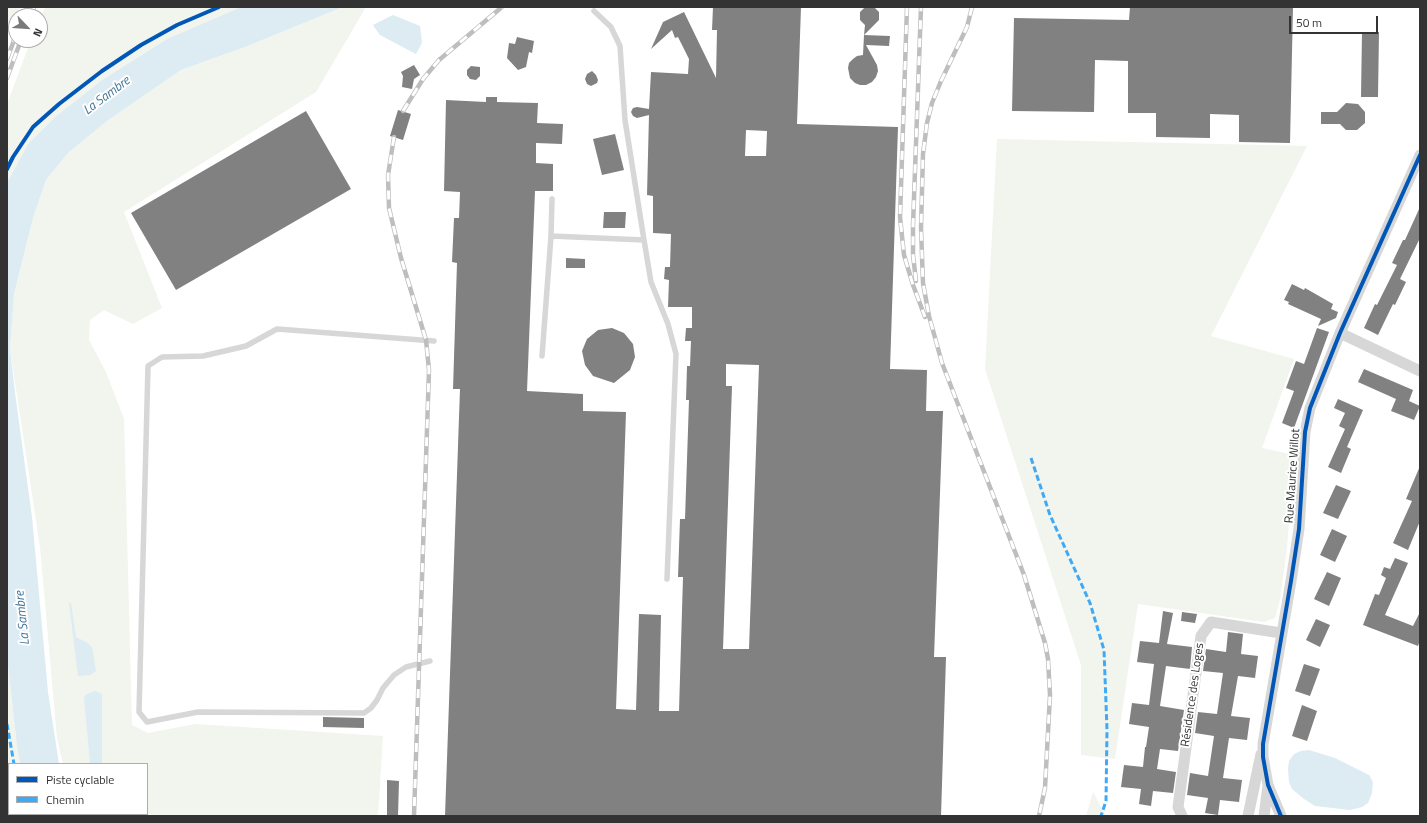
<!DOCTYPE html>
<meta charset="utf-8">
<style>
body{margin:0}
#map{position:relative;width:1427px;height:823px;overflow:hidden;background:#fff;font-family:"Titillium Web",sans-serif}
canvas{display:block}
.frame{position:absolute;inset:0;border:8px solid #333;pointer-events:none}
.legend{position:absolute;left:8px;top:763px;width:140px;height:52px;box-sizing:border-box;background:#fff;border:1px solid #adadad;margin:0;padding:5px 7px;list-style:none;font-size:12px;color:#333}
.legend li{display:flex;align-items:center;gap:8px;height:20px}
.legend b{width:20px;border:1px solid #adadad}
.north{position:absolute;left:8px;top:8px;width:40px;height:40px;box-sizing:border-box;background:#fff;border:1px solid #adadad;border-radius:50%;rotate:115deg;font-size:11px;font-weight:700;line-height:16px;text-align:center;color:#333}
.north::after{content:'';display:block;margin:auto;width:14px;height:18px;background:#7a7a7a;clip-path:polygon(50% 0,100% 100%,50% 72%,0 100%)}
.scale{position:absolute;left:1289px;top:16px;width:89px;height:18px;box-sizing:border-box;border:2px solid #333;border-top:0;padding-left:5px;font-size:12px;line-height:14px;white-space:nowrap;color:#333;-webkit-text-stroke:3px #fff;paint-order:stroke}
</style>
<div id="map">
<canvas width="1427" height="823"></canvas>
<div class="frame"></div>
<ul class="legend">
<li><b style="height:5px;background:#0057b8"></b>Piste cyclable</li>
<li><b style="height:5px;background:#3fa9f5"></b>Chemin</li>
</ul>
<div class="north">N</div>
<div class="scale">50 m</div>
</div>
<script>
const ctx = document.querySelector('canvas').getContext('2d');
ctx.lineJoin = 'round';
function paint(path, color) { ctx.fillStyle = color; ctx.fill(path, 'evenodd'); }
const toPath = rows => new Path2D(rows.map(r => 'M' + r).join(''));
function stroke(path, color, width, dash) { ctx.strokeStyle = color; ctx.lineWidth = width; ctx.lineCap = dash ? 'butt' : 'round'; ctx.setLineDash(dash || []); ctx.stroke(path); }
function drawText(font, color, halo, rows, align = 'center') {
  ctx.font = font + ' "Titillium Web",sans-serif'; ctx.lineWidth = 4; ctx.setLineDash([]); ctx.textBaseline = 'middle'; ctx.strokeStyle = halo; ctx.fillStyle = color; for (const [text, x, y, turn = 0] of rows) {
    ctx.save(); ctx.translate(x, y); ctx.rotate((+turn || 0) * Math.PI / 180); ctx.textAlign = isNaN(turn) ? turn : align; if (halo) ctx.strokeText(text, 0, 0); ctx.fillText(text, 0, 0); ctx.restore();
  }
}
paint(toPath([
 [7,7,20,7,7,37],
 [45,7,241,7,167,39,102,80,55,117,28,144,7,183,7,104,31,40,40,40,40,19],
 [343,7,366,7,316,92,124,212,162,308,133,324,104,310,90,320,89,340,106,372,124,419,132,725,148,733,195,724,383,736,378,816,74,816,73,814,147,814,147,764,63,764,57,738,40,547,10,349,14,294,33,218,46,180,68,153,107,121,181,70,245,47],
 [997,139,1307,146,1211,336,1294,359,1262,448,1294,455,1287,548,1280,600,1275,618,1264,622,1138,604,1115,759,1081,755,1081,665,985,369],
 [7,657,17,746,20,764,9,764,9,814,30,814,30,816,7,816],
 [1093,792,1106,816,1086,816]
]), '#f1f5ed');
paint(toPath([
 [241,7,343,7,245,47,181,70,107,121,68,153,46,180,33,218,14,294,10,349,16,400,32,517,48,692,59,764,20,764,17,746,7,657,7,183,28,144,55,117,102,80,167,39],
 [393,15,420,26,422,43,416,54,380,35,373,25],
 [69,603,71,603,76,637,86,642,92,647,96,671,90,675,78,676],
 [95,691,102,694,102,764,90,764,84,697,87,694],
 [1309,750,1335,758,1369,775,1373,782,1372,793,1368,803,1362,807,1350,810,1315,806,1304,799,1292,789,1289,782,1288,769,1289,761,1294,754,1301,751]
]), '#ddebf3');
paint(toPath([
 [713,7,801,7,797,124,898,127,890,369,927,370,926,411,943,411,934,657,946,657,941,816,445,816,460,389,453,389,457,263,452,262,454,218,459,218,460,192,444,191,446,100,486,102,486,97,497,97,497,102,538,103,537,123,563,124,562,144,536,143,536,163,553,164,553,191,535,191,527,391,583,394,583,411,626,412,616,709,636,710,639,614,661,615,659,711,679,711,683,577,678,577,680,519,685,519,689,400,686,400,687,366,690,366,691,341,685,341,686,328,692,328,692,307,668,307,669,280,664,279,665,267,670,267,671,234,653,233,653,196,647,195,649,115,637,118,633,116,631,112,633,108,637,107,649,109,651,72,688,74,689,59,678,37,675,38,672,30,651,49,663,22,684,12,716,78,717,30,712,30],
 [746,130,767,131,766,156,745,156],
 [726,364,759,365,749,649,723,649,732,386,726,386],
 [865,7,874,7,879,12,879,20,864,35,865,25,860,20,860,12],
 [1130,7,1293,7,1290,143,1239,142,1239,115,1210,114,1210,138,1156,137,1156,113,1128,113,1128,61,1095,60,1094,112,1012,111,1014,18,1129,20],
 [1362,32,1379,32,1378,97,1361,97],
 [864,35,890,36,889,46,866,45,877,65,878,71,876,77,872,82,866,85,860,85,855,83,850,78,848,68,849,63,853,59,857,56,863,55],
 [517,37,534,41,532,53,529,52,526,67,518,70,507,58,509,43,515,44],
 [414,65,420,75,414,79,412,89,402,87,403,76,401,72],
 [471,66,480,67,480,76,476,80,470,79,467,75,467,70],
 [592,71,596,75,598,80,597,83,591,86,587,84,585,79,587,74],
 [1346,103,1358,104,1365,112,1365,123,1357,130,1346,130,1340,124,1321,124,1321,112,1337,112],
 [398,110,411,114,403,140,390,136],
 [306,111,351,189,176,290,131,213],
 [615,134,624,170,602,175,593,139],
 [1420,207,1420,238,1400,279,1406,282,1395,305,1393,304,1378,335,1364,328,1375,304,1377,305,1397,265,1392,263,1403,240,1405,240],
 [604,212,626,212,625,228,603,228],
 [566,258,585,259,585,268,566,268],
 [1292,284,1304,290,1305,288,1333,304,1331,309,1338,312,1336,318,1318,326,1321,319,1288,304,1289,302,1284,300],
 [612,328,624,333,633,344,635,357,630,370,614,383,593,376,585,365,582,351,587,339,598,330],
 [1317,328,1329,332,1294,428,1282,423,1294,391,1286,388,1296,361,1304,364],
 [1364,369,1413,390,1409,401,1420,406,1414,420,1391,411,1396,399,1358,382],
 [1338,399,1363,410,1347,447,1351,449,1341,473,1328,467,1345,429,1339,426,1345,413,1334,408],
 [1420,466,1420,521,1408,550,1393,543,1412,501,1406,499],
 [1336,485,1351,491,1338,519,1323,513],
 [1332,529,1347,536,1335,562,1320,555],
 [1395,558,1408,563,1385,615,1413,626,1420,612,1420,640,1418,646,1363,625,1375,594,1379,595,1386,578,1381,575,1384,567,1390,569],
 [1327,572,1341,578,1329,606,1314,599],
 [1163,611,1173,613,1167,644,1192,647,1190,669,1166,666,1160,706,1184,710,1178,751,1160,749,1157,769,1176,772,1173,793,1153,791,1151,806,1139,804,1141,789,1121,787,1124,765,1143,767,1145,747,1146,747,1149,727,1129,724,1132,703,1149,705,1154,664,1137,662,1140,641,1159,643],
 [1182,612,1197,614,1195,623,1181,621],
 [1316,619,1330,625,1320,647,1306,640],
 [1228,632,1243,634,1241,654,1258,656,1255,678,1238,676,1231,716,1250,718,1247,740,1229,738,1223,778,1242,780,1239,802,1220,800,1218,815,1205,813,1208,798,1187,795,1190,773,1208,776,1214,736,1195,733,1198,712,1217,714,1223,673,1203,671,1206,649,1226,652],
 [1304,664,1320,669,1310,696,1295,691],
 [1302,705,1317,711,1307,741,1292,736],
 [323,717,364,718,364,728,323,727],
 [387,780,399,781,398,816,387,816]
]), '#818181');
stroke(toPath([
 [594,11,611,27,620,46,625,120,644,240,651,282,668,324,676,354,667,579],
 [551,236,644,240],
 [542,356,551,236,552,199],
 [430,661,406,667,394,675,383,688,377,700,371,708,364,713,198,712,147,722,139,712,148,366,162,357,203,356,246,346,277,329,434,341]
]), '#d7d7d7', 5.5);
stroke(toPath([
 [1340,333,1420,371],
 [1182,816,1178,807,1201,636,1211,622,1281,633],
 [1248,816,1261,754],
 [1264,816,1268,786],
 [1281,816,1268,785,1263,757,1263,744,1291,581,1299,529,1305,432,1310,408,1340,333,1420,155]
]), '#d7d7d7', 11);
const rail = toPath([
 [907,7,900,217,904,255,913,285,925,317],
 [972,7,967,27,941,81,932,103,927,123,923,154,921,228,923,283,929,316,942,363,1024,575,1045,643,1048,659,1050,695,1045,788,1039,816],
 [24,16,27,7],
 [31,16,34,7],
 [7,59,16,35],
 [7,78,21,40],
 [403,111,423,79,439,60,502,7],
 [394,137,388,175,389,208,401,258,426,340,429,370,414,816],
 [916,281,913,255,913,225,921,7]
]);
stroke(rail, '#bebebe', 4.5);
stroke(rail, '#fff', 3, [9]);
stroke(toPath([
 [1031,458,1050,515,1090,603,1104,650,1107,730,1106,801,1101,816],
 [7,724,14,764],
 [24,814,24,816]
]), '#3fa9f5', 3, [6, 3]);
stroke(toPath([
 [7,169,13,157,33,127,59,104,102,71,141,45,177,25,219,7],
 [1281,816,1268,785,1263,757,1263,744,1291,581,1299,529,1305,432,1310,408,1340,333,1420,155]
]), '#0057b8', 4);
drawText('12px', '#333', '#fff', [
 ["Rue Maurice Willot",1293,476,-86],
 ["Résidence des Loges",1193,695,-82]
]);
drawText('italic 13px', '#3f7597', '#fff', [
 ["La Sambre",107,96,-37],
 ["La Sambre",23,618,-96]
]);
</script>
